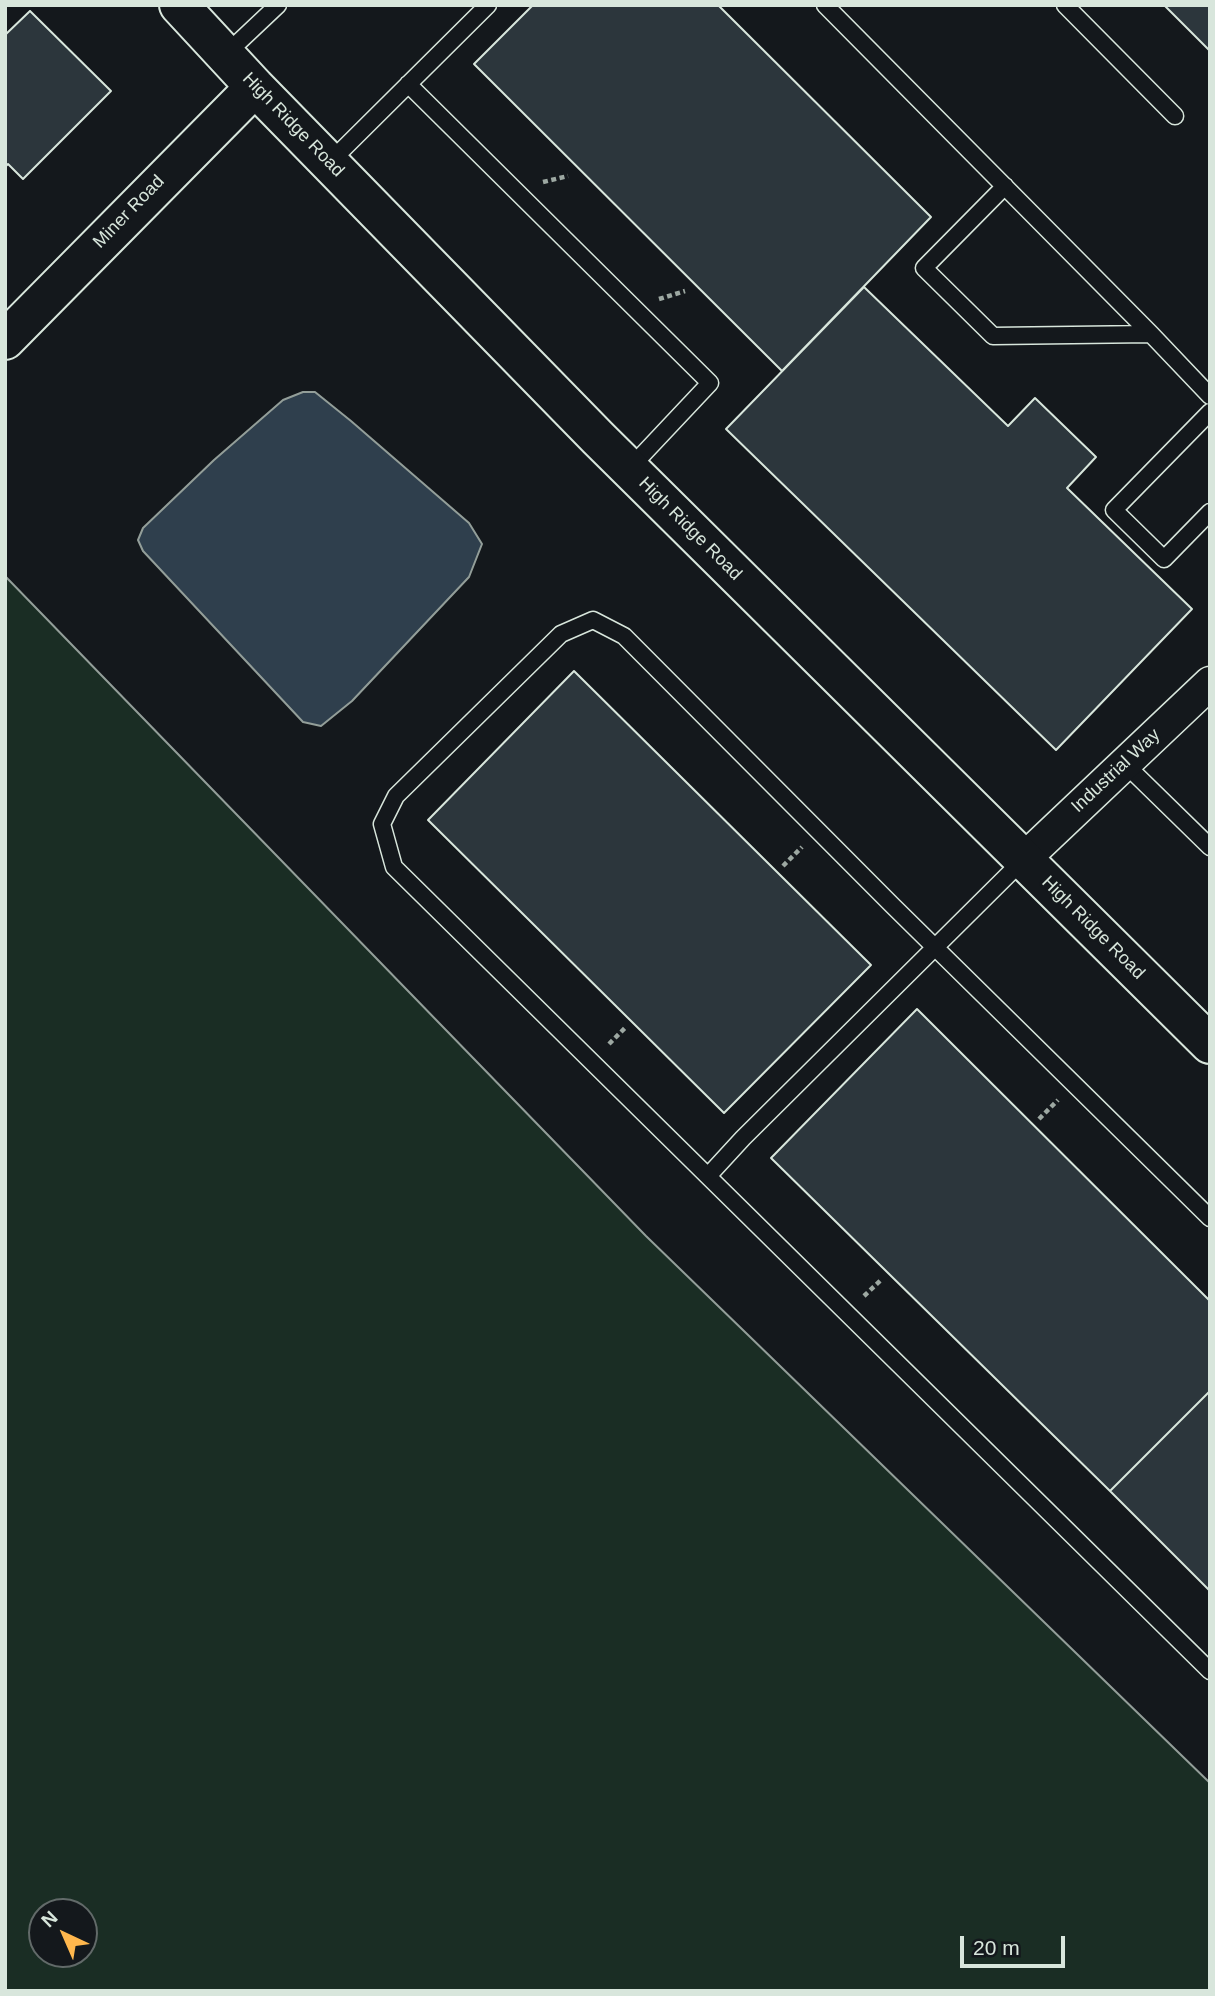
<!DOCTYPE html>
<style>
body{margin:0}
#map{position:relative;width:1215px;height:1996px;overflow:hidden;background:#14181c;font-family:Helvetica,sans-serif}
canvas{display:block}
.frame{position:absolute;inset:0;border:7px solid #d8e6dc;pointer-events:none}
.north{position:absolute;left:28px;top:1898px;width:70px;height:70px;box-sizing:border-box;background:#14181c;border:2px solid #626a69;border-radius:50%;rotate:316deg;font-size:19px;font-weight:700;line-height:28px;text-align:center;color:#d8e6dc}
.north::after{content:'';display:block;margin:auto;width:24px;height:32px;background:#ffb74d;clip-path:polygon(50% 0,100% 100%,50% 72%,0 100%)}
.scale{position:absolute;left:960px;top:1936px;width:105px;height:32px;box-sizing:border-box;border:4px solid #d8e6dc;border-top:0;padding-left:9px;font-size:21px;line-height:24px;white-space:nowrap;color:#d8e6dc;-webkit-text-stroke:5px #14181c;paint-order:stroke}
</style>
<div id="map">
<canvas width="1215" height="1996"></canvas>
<div class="frame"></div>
<div class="north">N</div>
<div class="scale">20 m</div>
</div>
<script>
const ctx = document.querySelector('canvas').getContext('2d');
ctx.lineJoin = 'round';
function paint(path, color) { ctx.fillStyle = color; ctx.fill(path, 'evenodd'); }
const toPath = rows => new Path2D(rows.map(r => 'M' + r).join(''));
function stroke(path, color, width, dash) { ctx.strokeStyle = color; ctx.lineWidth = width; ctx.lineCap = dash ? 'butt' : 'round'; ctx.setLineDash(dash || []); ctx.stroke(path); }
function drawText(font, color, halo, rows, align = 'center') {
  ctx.font = font + ' Helvetica,sans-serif'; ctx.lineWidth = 5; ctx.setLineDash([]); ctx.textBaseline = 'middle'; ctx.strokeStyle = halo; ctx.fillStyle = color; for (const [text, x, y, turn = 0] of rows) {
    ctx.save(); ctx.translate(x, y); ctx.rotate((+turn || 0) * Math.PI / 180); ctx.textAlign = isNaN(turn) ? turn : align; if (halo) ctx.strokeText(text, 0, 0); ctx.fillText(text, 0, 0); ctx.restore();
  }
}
const green = toPath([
 [5,576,646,1236,1210,1783,1210,1991,5,1991,5,576],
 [42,1912,84,1912,84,1954,42,1954,42,1912]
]);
paint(green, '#1a2d24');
stroke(green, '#939e99', 2);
const water = toPath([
 [303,392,315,392,351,421,469,523,482,544,469,577,352,701,321,726,303,722,143,551,138,540,143,528,214,460,283,400,303,392]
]);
paint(water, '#2f3f4d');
stroke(water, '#939e99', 2);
const building = toPath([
 [533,5,718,5,931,217,782,371,474,64,533,5],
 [1164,5,1210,5,1210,51,1164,5],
 [30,11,111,91,23,179,8,164,5,167,5,35,30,11],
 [864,287,1008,426,1035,398,1096,457,1067,488,1192,609,1056,750,726,429,864,287],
 [574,671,871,965,724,1113,428,820,574,671],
 [917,1009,1210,1301,1210,1391,1110,1491,771,1158,917,1009],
 [1210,1391,1210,1591,1110,1491,1210,1391]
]);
paint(building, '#2c363c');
stroke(building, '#d8e6dc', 2);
const service = toPath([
 [825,5,1151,334,1210,396],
 [1065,5,1175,116],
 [225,55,278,5],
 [408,84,710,383,630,468],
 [330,162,488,5],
 [1005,186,924,268,993,336,1151,334],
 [1210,412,1114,510,1164,559,1210,512],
 [1124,763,1210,847],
 [709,1175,743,1138,1023,860],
 [1210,1218,893,906,624,636,593,620,561,634,396,796,382,824,394,867,1210,1671]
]);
const minor = toPath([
 [1023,860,1210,683]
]);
const tertiary = toPath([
 [179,5,255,87,598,438,1210,1044],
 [5,340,255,87]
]);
stroke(service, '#d8e6dc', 19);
stroke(minor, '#d8e6dc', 35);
stroke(tertiary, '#d8e6dc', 42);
stroke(toPath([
 [543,182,568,176],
 [659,299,685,291],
 [783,866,802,847],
 [609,1044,626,1027],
 [1039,1119,1058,1100],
 [864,1296,881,1280]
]), '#9da8a2', 4.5, [5, 3.5]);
stroke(service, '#14181c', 16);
stroke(minor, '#14181c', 32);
stroke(tertiary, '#14181c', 38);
drawText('18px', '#d8e6dc', '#14181c', [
 ["High Ridge Road",293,125,46],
 ["Miner Road",129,212,-46],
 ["High Ridge Road",690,529,45],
 ["Industrial Way",1116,771,-43],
 ["High Ridge Road",1093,928,45]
]);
</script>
